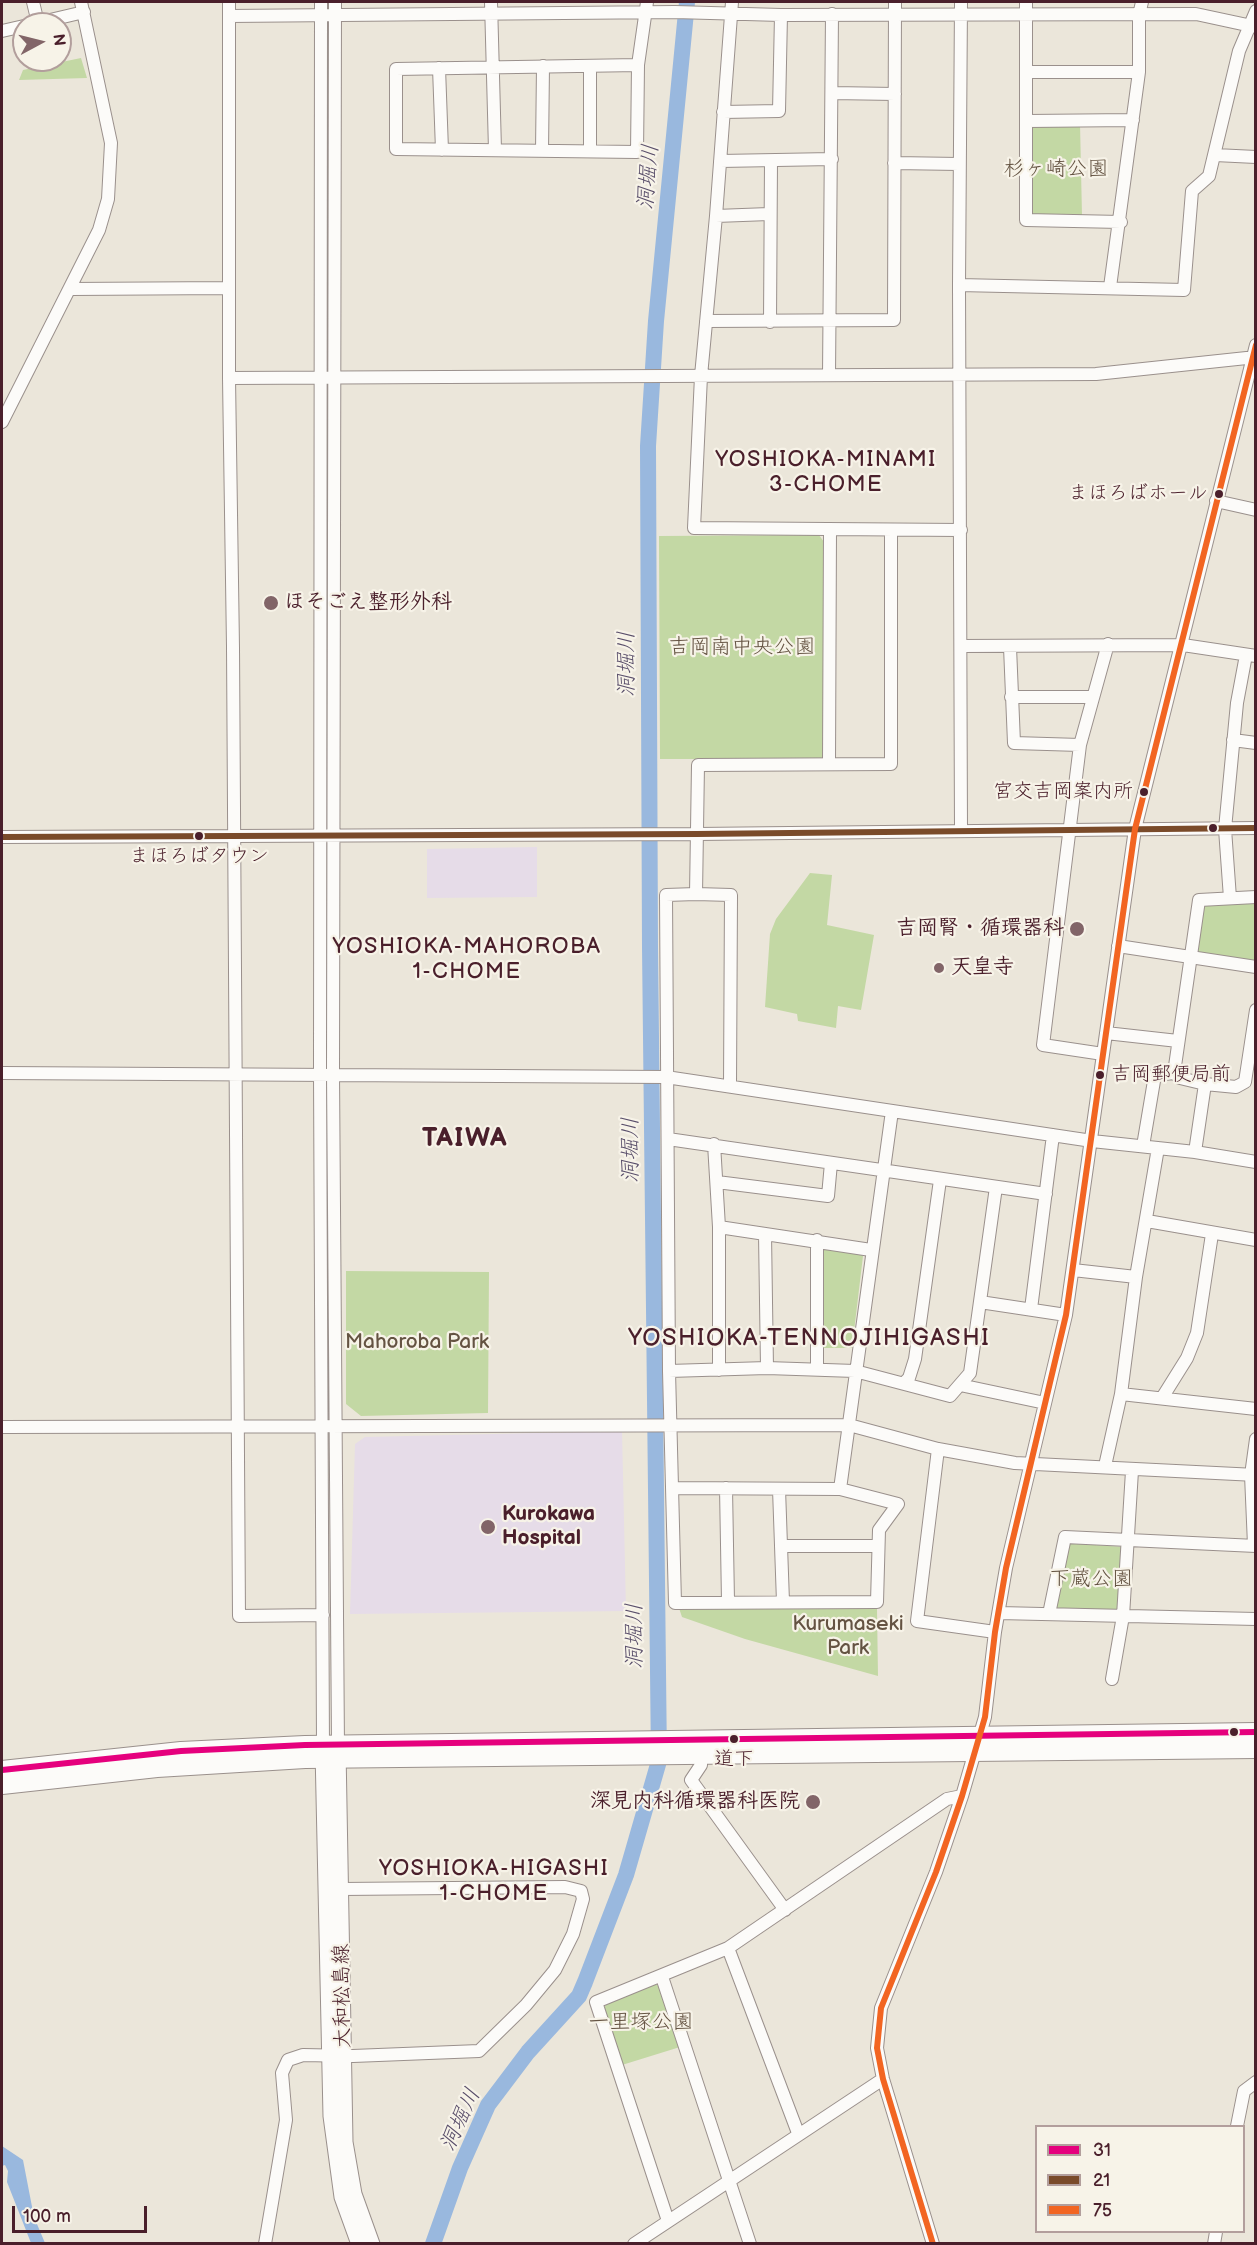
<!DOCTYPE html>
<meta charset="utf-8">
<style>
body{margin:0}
#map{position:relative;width:1257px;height:2245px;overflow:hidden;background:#ebe6da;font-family:"Balsamiq Sans",sans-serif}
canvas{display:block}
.frame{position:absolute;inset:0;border:3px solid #4a1f2b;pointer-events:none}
.legend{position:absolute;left:1035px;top:2125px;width:210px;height:108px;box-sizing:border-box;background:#f7f3e8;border:2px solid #b29e9c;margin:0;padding:8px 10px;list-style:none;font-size:18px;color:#4a1f2b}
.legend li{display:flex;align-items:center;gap:12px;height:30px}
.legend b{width:30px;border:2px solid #b29e9c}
.north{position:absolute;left:12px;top:12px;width:60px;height:60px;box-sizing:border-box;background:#f7f3e8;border:2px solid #b29e9c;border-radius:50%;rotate:83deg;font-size:16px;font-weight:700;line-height:24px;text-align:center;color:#4a1f2b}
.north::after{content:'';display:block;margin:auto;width:21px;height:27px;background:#826568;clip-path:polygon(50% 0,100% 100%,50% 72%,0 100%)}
.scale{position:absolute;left:12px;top:2206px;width:135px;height:27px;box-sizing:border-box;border:3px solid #4a1f2b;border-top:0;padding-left:8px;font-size:18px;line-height:21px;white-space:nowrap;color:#4a1f2b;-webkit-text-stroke:4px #f7f3e8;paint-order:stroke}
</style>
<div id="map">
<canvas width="1257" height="2245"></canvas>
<div class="frame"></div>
<ul class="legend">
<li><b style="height:8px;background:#e5007d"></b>31</li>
<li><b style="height:8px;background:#7a4b2a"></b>21</li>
<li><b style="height:8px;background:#f26522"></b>75</li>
</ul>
<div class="north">N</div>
<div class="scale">100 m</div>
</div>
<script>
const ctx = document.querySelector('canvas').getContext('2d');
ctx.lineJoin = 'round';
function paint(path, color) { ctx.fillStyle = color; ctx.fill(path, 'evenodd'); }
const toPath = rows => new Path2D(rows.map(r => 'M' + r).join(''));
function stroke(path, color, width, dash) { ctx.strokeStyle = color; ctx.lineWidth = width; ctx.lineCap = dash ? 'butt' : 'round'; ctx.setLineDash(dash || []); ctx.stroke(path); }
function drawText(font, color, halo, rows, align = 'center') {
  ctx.font = font + ' "Balsamiq Sans","Klee One",sans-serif'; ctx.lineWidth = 4.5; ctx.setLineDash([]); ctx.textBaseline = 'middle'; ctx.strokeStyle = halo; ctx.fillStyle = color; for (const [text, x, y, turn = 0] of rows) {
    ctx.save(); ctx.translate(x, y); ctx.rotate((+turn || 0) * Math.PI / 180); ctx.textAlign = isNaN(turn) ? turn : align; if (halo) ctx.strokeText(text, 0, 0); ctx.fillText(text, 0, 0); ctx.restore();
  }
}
paint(toPath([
 [537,847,537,897,427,898,427,849],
 [622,1431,626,1611,350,1614,355,1444,365,1437]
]), '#e6dce8');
paint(toPath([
 [81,58,87,78,19,80,23,70],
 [1080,123,1082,216,1030,216,1031,124],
 [819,535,824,542,825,755,820,759,660,759,659,536],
 [810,873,832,875,827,925,874,935,861,1010,838,1006,836,1028,798,1021,797,1014,765,1007,770,934,776,919],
 [1255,900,1255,963,1198,955,1194,949,1202,903],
 [824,1246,859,1251,863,1256,852,1348,821,1348,819,1251],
 [346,1271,489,1272,488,1413,361,1416,346,1404],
 [1067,1543,1124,1547,1120,1613,1054,1610],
 [679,1608,877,1609,878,1676,745,1639,682,1617],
 [655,1984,662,1988,680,2047,622,2065,604,2007,608,2003]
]), '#c3d8a4');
paint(toPath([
 [2,2146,23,2160,34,2217,45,2243,31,2243,7,2182,8,2171,5,2165,2,2166]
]), '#99b8de');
stroke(toPath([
 [433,2244,460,2168,488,2105,528,2052,579,1996,585,1982,626,1875,659,1761,650,947,648,446,656,321,687,2]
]), '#99b8de', 16);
const minor = toPath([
 [33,2,38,23],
 [229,2,229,378,233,647,239,1616,323,1615],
 [321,2,320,1074,323,1745],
 [335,2,333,1074,338,1745],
 [491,2,495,150],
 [732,2,716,216,701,376,694,528,961,530],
 [1026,2,1026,220,1121,222],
 [229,16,675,12,781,15,1196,14,1256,27],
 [33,24,84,12],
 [2,31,24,26],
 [638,65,396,69,396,149,637,152,638,65,647,2],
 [439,68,442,150],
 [1028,72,1139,72],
 [832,93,895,94],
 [723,112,779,111,781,15],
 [1027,121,1133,120],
 [542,151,543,66],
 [590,151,590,66],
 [1215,155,1256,157],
 [720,161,832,159],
 [894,163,959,164],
 [716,216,769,214],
 [959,285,1184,290,1192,191,1209,176,1239,51,1256,11],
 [1110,287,1139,72,1139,15,1142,2],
 [70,289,229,288],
 [706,321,894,320,895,2],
 [770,322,771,161],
 [829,375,832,14],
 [229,378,1096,374,1256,357],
 [2,422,99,230,108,199,111,143,81,2],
 [1216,501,1256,510],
 [961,646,1183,645,1256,656],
 [1010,647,1014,743,1080,745],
 [1011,697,1092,697],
 [1233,740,1256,743],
 [829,763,830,530],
 [961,830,959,285,961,2],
 [2,837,697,834,1256,828],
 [1256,897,1199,900,1174,1073,1180,1078,1205,1084,1236,1087,1245,1082,1256,1010],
 [1230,898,1225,829,1237,703,1246,655],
 [1118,946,1256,967],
 [1106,1033,1178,1041],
 [1103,1054,1043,1045,1080,745,1108,644],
 [2,1073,666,1077,1092,1141,1195,1152,1256,1162],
 [730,1085,731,895,696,894,698,765,891,764,891,530],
 [668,1139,1046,1194],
 [714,1144,719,1227,719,1370],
 [1143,1146,1155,1075,1174,1073],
 [1195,1152,1205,1084],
 [717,1182,828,1196,831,1163],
 [1147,1221,1256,1240],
 [719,1227,871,1250],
 [765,1234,767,1368],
 [817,1240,817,1368],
 [1073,1270,1136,1277],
 [980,1302,1066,1315],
 [1031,1309,1053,1135],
 [669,1371,767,1368,855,1371,950,1396,970,1373,996,1187],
 [904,1383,909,1378,915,1359,940,1180],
 [960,1385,1045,1403],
 [1121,1394,1256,1409],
 [1162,1398,1187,1358,1197,1333,1212,1234],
 [2,1427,849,1425,938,1449,1015,1463,1256,1475],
 [938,1449,917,1621,995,1632],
 [1105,1466,1121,1394,1136,1277,1158,1148],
 [673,1488,840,1489,898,1504,879,1530,877,1602,675,1603,669,1371,666,895,696,894],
 [726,1488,728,1601],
 [779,1489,783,1602],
 [840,1489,892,1111],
 [1254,1545,1251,1475,1256,1439],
 [782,1546,877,1546],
 [999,1613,1256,1619],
 [1049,1614,1065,1537,1256,1546],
 [1112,1679,1123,1616,1132,1471],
 [701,1754,701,1765,691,1780,785,1910],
 [728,1948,798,2133],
 [662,1977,750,2244],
 [1237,2126,1244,2091,1256,2082],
 [668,2221,596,2002,728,1948,947,1799,962,1796],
 [265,2244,286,2120,282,2073,288,2060,303,2055,353,2056,479,2051,526,2005,555,1970,573,1934,583,1899,581,1891,565,1887,341,1889],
 [634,2244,883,2079],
 [933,2244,883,2079,877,2048,881,2008,936,1872,962,1796,985,1717,995,1632,1006,1568,1066,1315,1135,829,1256,345],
 [1214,2244,1216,2232]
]);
const major = toPath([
 [323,1750,331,2116,342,2197,359,2244],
 [338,1750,345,2142,354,2194,372,2244]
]);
const highway = toPath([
 [2,1770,181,1751,305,1745,1256,1732],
 [2,1785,157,1768,305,1759,1256,1749]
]);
stroke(minor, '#9a908c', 14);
stroke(major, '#9a908c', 17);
stroke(highway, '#9a908c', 20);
stroke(minor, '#fcfbf9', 12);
stroke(major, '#fcfbf9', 15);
stroke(highway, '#fcfbf9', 18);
stroke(toPath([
 [2,1770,181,1751,305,1745,1256,1732]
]), '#e5007d', 6);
stroke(toPath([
 [2,837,697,834,1256,828]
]), '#7a4b2a', 6);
stroke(toPath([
 [933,2244,883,2079,877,2048,881,2008,936,1872,962,1796,985,1717,995,1632,1006,1568,1066,1315,1135,829,1256,345]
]), '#f26522', 6);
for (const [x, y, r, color] of [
 [1219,494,5,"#4a1f2b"],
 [271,603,8,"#826568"],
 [1144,792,5,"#4a1f2b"],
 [1213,828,5,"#4a1f2b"],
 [199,836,5,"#4a1f2b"],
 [1077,929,8,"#826568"],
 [939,968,6,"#826568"],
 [1100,1075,5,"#4a1f2b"],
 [488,1527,8,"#826568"],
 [1234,1732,5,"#4a1f2b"],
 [734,1739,5,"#4a1f2b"],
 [813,1802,8,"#826568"]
]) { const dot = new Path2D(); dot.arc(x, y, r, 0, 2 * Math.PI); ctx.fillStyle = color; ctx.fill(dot); stroke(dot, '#f7f3e8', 2); }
drawText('20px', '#4a1f2b', '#f7f3e8', [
 ["まほろばホール",1208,494],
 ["宮交吉岡案内所",1133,792],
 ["まほろばタウン",199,857,"center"],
 ["吉岡郵便局前",1111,1075,"left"],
 ["道下",734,1760,"center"]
], 'right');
drawText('21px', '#645342', '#f7f3e8', [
 ["杉ヶ崎公園",1056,170],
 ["吉岡南中央公園",742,648],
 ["Mahoroba Park",417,1343],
 ["下蔵公園",1091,1580],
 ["Kurumaseki",848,1625],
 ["Park",848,1649],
 ["一里塚公園",641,2023]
]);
drawText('bold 21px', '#4a1f2b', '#f7f3e8', [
 ["ほそごえ整形外科",284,603],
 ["吉岡腎・循環器科",1064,929,"right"],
 ["天皇寺",951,968],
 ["Kurokawa",502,1515],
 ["Hospital",502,1539],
 ["深見内科循環器科医院",800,1802,"right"]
], 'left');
drawText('21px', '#4a1f2b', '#f7f3e8', [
 ["大和松島線",343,1996,-91]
]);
drawText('italic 22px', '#594e6a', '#f7f3e8', [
 ["洞堀川",649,177,-85],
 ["洞堀川",627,664,-90],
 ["洞堀川",631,1150,-90],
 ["洞堀川",635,1636,-90],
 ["洞堀川",461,2120,-65]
]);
ctx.letterSpacing = '1.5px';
drawText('22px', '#4a1f2b', '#f7f3e8', [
 ["YOSHIOKA-MINAMI",826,460],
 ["3-CHOME",826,485],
 ["YOSHIOKA-MAHOROBA",467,947],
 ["1-CHOME",467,972],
 ["YOSHIOKA-HIGASHI",494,1869],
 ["1-CHOME",494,1894]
]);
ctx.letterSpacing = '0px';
ctx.letterSpacing = '1.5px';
drawText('24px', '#4a1f2b', '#f7f3e8', [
 ["YOSHIOKA-TENNOJIHIGASHI",809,1339]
]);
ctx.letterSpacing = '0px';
ctx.letterSpacing = '1.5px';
drawText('bold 27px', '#4a1f2b', '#f7f3e8', [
 ["TAIWA",465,1139]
]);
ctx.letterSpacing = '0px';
</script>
